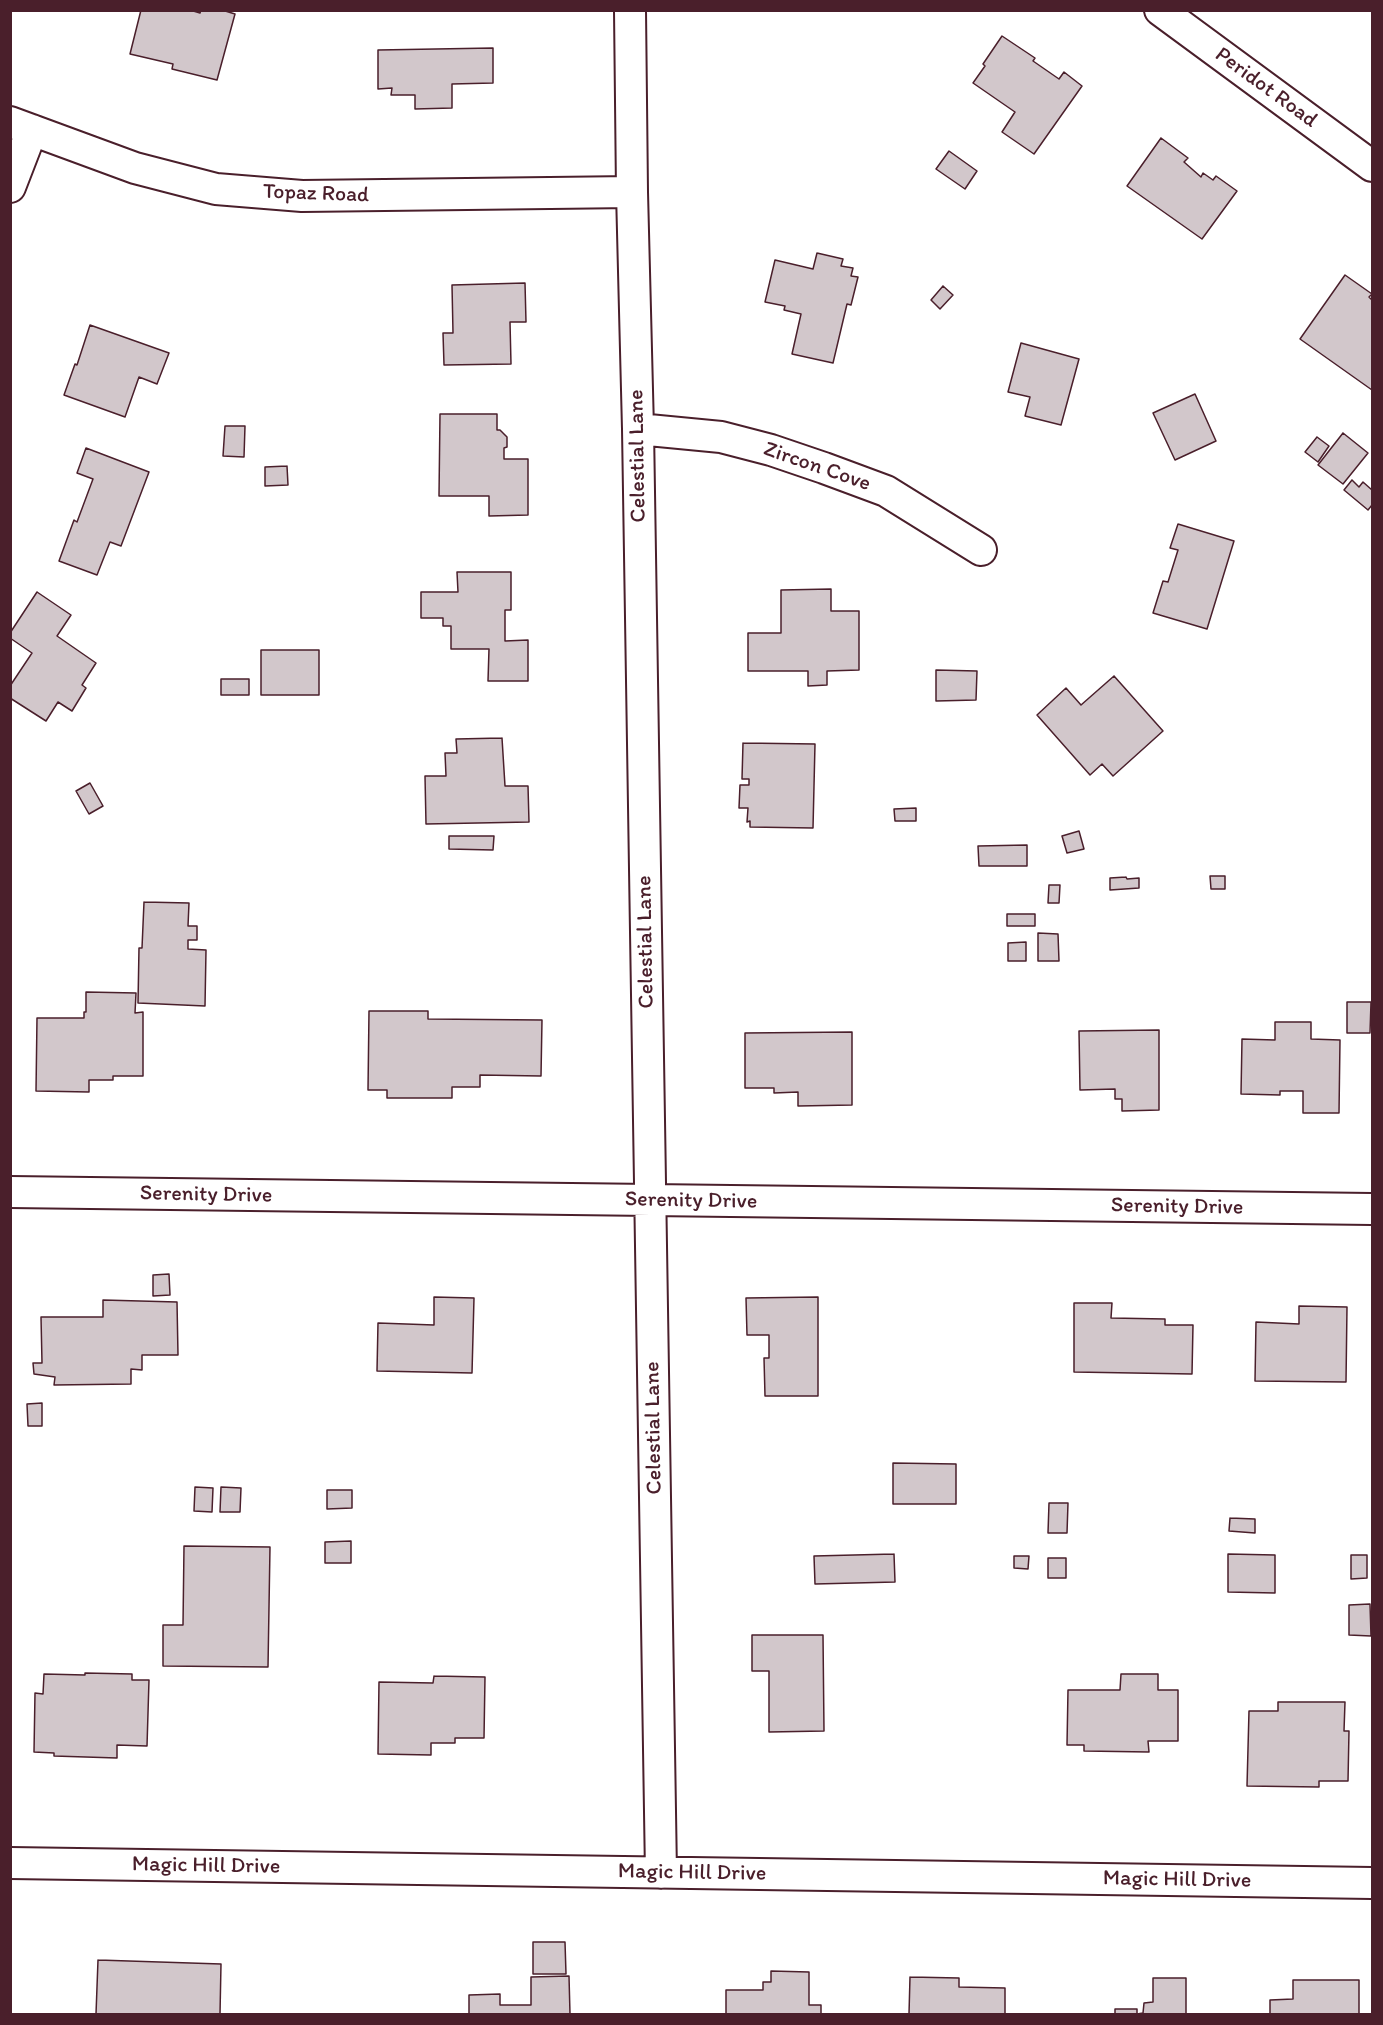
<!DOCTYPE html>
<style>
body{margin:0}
#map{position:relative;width:1383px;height:2025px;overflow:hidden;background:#fff;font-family:Itim,sans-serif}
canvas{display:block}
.frame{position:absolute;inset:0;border:12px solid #4a1f2b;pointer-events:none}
</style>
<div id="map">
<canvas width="1383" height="2025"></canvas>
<div class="frame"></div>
</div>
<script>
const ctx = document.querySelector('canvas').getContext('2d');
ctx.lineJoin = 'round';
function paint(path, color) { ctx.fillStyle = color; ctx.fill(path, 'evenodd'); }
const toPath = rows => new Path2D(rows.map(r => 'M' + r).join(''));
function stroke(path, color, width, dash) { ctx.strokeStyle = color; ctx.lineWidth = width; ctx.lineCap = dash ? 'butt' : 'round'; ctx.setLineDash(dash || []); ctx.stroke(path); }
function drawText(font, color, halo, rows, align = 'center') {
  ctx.font = font + ' Itim,sans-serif'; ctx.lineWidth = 5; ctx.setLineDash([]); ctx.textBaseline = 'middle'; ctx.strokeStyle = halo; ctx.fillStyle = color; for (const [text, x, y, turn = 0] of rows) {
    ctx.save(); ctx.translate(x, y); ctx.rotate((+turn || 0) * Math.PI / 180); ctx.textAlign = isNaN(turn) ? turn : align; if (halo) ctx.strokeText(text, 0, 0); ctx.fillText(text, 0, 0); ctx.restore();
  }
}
const building = toPath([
 [141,10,190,10,200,13,201,10,222,10,235,14,217,80,172,69,173,64,130,54,141,10],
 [1002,36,1035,58,1033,61,1059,79,1064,72,1082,86,1034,154,1002,132,1015,112,973,83,985,66,983,64,1002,36],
 [493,48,493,83,452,84,452,108,415,109,415,95,391,95,392,88,378,89,378,50,493,48],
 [1161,138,1188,158,1184,162,1201,177,1203,173,1213,180,1216,176,1237,191,1202,239,1127,186,1161,138],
 [949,151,977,171,965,189,936,169,949,151],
 [817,253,843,259,841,266,853,268,851,276,858,277,851,305,847,304,833,363,792,354,801,314,784,310,785,306,765,302,775,260,813,269,817,253],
 [1345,275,1372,294,1369,297,1372,300,1372,390,1300,339,1345,275],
 [525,283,526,322,510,322,511,364,444,365,443,333,453,333,452,285,525,283],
 [943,286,953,295,940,309,931,300,943,286],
 [90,325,169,353,157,384,139,377,125,417,64,395,75,364,77,365,90,325],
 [1021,343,1079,359,1061,425,1025,416,1030,397,1008,392,1021,343],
 [1195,394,1216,441,1175,460,1153,413,1195,394],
 [440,414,497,414,497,430,500,430,507,437,507,447,504,448,504,459,528,459,528,515,489,516,489,496,439,496,440,414],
 [225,426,245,426,244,457,223,456,225,426],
 [1343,433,1368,453,1343,484,1318,465,1343,433],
 [1317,437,1329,446,1318,462,1305,452,1317,437],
 [86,448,149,472,121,546,110,542,97,575,59,561,74,520,77,522,93,479,77,473,86,448],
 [287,466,288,485,265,486,265,467,287,466],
 [1352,480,1359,487,1363,482,1372,490,1372,505,1368,510,1344,490,1352,480],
 [1178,524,1234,541,1207,629,1153,613,1163,581,1168,582,1178,550,1170,548,1178,524],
 [457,572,511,572,511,610,505,610,505,641,528,640,528,681,488,681,489,649,451,649,451,626,443,626,443,618,421,618,421,592,458,592,457,572],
 [831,589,831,611,859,611,859,670,827,671,827,685,808,686,808,671,748,671,748,633,781,633,781,590,831,589],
 [37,592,71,615,57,636,96,663,82,685,86,688,72,711,58,702,46,721,10,698,10,686,32,653,10,638,10,633,37,592],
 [261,650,319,650,319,695,261,695,261,650],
 [936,670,977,671,976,700,936,701,936,670],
 [1114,676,1163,731,1113,776,1102,764,1090,775,1037,715,1066,688,1081,705,1114,676],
 [221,679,249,679,249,695,221,695,221,679],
 [502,738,505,786,528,786,529,822,426,824,425,776,446,776,445,753,457,753,456,739,502,738],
 [743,743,815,744,813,828,750,827,750,821,747,822,748,808,739,808,740,785,749,785,749,779,742,779,743,743],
 [90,783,103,806,89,814,76,791,90,783],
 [916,808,916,821,895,821,894,809,916,808],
 [1079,831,1084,849,1067,853,1062,836,1079,831],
 [449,836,494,836,493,850,449,849,449,836],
 [1027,845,1027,866,979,866,978,846,1027,845],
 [1210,876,1225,876,1225,889,1211,889,1210,876],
 [1126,877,1127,879,1139,878,1139,888,1110,890,1110,878,1126,877],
 [1049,885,1060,885,1059,903,1048,903,1049,885],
 [144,902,189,903,188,926,197,926,197,940,188,940,188,949,206,950,205,1006,138,1003,139,948,142,948,144,902],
 [1007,914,1035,914,1035,926,1007,926,1007,914],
 [1038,933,1058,934,1059,961,1038,961,1038,933],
 [1026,942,1026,961,1008,961,1008,943,1026,942],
 [86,992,136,993,135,1013,143,1012,143,1076,113,1076,113,1080,89,1080,89,1092,36,1091,37,1018,84,1018,84,1012,86,1012,86,992],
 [1347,1002,1371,1002,1370,1033,1347,1033,1347,1002],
 [369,1011,428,1011,428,1019,542,1020,541,1076,480,1075,480,1087,452,1087,452,1098,387,1098,387,1090,368,1090,369,1011],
 [1275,1022,1311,1022,1311,1039,1340,1040,1339,1113,1303,1113,1303,1091,1280,1091,1280,1095,1241,1094,1242,1039,1275,1040,1275,1022],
 [1159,1030,1159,1110,1122,1111,1122,1099,1115,1099,1115,1089,1080,1090,1079,1031,1159,1030],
 [852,1032,852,1105,798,1106,798,1092,774,1093,774,1088,745,1088,745,1033,852,1032],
 [169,1274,170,1295,153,1296,153,1275,169,1274],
 [434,1297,474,1298,472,1373,377,1371,378,1323,434,1325,434,1297],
 [818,1297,818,1396,765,1396,764,1358,769,1358,769,1335,747,1335,746,1298,818,1297],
 [103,1300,177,1302,178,1355,142,1355,142,1370,131,1369,131,1384,54,1385,55,1377,34,1374,33,1363,42,1363,41,1317,103,1317,103,1300],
 [1074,1303,1112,1303,1111,1318,1165,1319,1165,1325,1193,1325,1192,1374,1074,1372,1074,1303],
 [1299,1306,1347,1307,1346,1382,1255,1381,1256,1322,1299,1324,1299,1306],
 [42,1403,42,1426,28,1426,27,1404,42,1403],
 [893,1463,956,1464,956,1504,893,1504,893,1463],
 [195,1487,213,1488,212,1512,194,1511,195,1487],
 [221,1487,241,1488,240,1512,220,1512,221,1487],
 [327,1490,352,1490,352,1508,327,1509,327,1490],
 [1049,1503,1068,1503,1067,1533,1048,1533,1049,1503],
 [1230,1518,1255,1519,1255,1533,1229,1531,1230,1518],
 [351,1541,351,1563,325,1563,325,1542,351,1541],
 [184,1546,270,1547,268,1667,163,1666,163,1625,183,1625,184,1546],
 [894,1554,895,1582,815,1584,814,1556,894,1554],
 [1228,1554,1275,1555,1275,1593,1228,1592,1228,1554],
 [1351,1555,1367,1555,1367,1578,1351,1579,1351,1555],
 [1014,1556,1029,1556,1028,1569,1014,1568,1014,1556],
 [1048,1558,1066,1558,1066,1578,1048,1578,1048,1558],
 [1370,1604,1371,1636,1349,1635,1349,1605,1370,1604],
 [752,1635,823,1635,824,1731,769,1732,769,1671,752,1671,752,1635],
 [85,1673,132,1674,132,1680,149,1680,147,1746,117,1745,117,1758,54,1756,54,1753,34,1752,35,1693,43,1694,44,1674,85,1675,85,1673],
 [1121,1674,1158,1674,1158,1690,1178,1690,1178,1741,1148,1741,1149,1752,1084,1751,1084,1745,1067,1745,1068,1690,1120,1690,1121,1674],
 [434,1676,485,1677,484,1738,455,1738,455,1743,431,1743,431,1755,378,1754,379,1682,433,1683,434,1676],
 [1278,1702,1345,1702,1344,1731,1349,1731,1348,1781,1319,1781,1319,1787,1247,1786,1249,1711,1278,1711,1278,1702],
 [533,1942,565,1942,566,1974,533,1974,533,1942],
 [98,1960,221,1964,220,2014,96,2014,98,1960],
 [771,1971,809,1972,809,2005,821,2005,821,2014,726,2014,726,1990,763,1990,763,1982,771,1982,771,1971],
 [569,1976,570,2014,469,2014,469,1995,500,1994,500,2005,531,2005,531,1977,569,1976],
 [910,1977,959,1978,959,1987,1005,1988,1005,2014,909,2014,910,1977],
 [1153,1978,1186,1978,1186,2014,1115,2014,1115,2009,1137,2009,1137,2014,1143,2013,1144,2003,1153,2002,1153,1978],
 [1293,1980,1359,1980,1359,2014,1270,2014,1270,2000,1293,1999,1293,1980]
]);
paint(building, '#d2c7cb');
stroke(building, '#4a1f2b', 1.5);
const street = toPath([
 [630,10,632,192,638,429,661,1873],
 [1160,10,1372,166],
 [10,122,135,168,216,189,302,196,632,192],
 [10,187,32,130],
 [638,429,721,437,771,450,824,468,886,491,981,550],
 [10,1192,1372,1209],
 [10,1863,1372,1883]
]);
stroke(street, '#4a1f2b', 34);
stroke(street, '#fff', 30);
drawText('22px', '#4a1f2b', '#fff', [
 ["Peridot Road",1266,88,36],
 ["Topaz Road",316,194,2],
 ["Celestial Lane",638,456,-91],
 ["Zircon Cove",817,467,19],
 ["Celestial Lane",646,942,-91],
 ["Serenity Drive",206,1195,1],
 ["Serenity Drive",691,1201,1],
 ["Serenity Drive",1177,1207,1],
 ["Celestial Lane",654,1428,-91],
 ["Magic Hill Drive",206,1866,1],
 ["Magic Hill Drive",692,1873,1],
 ["Magic Hill Drive",1177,1880,1]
]);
</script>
